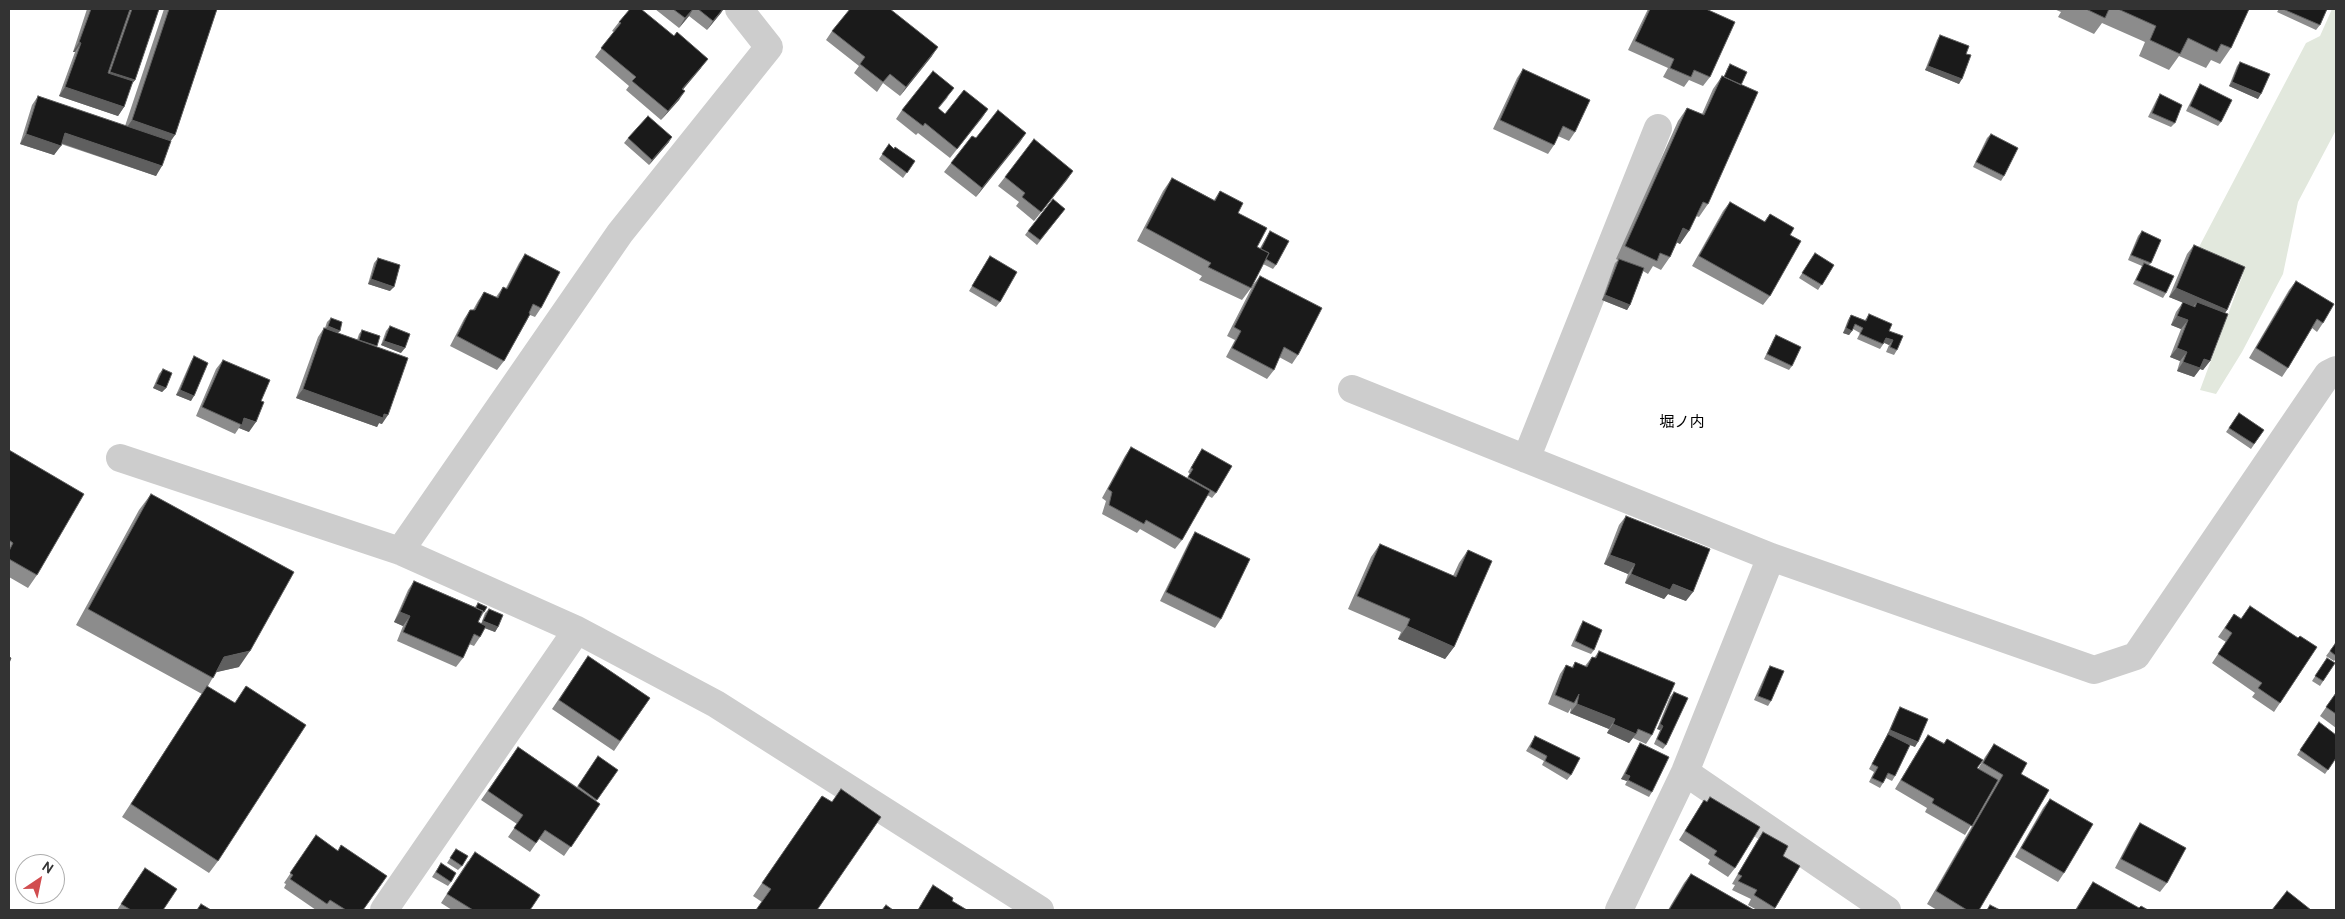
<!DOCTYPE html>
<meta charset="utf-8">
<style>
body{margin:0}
#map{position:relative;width:2345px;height:919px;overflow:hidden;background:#fff;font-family:Cabin,sans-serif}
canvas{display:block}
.frame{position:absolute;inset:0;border:10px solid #333;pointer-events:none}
.north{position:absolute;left:15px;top:854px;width:50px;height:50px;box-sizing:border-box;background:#fff;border:1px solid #adadad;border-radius:50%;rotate:34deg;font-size:14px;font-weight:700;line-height:20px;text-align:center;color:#333}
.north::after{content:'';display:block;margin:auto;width:18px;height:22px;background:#d14d4f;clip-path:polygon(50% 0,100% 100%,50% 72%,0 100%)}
</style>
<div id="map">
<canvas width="2345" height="919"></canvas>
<div class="frame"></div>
<div class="north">N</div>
</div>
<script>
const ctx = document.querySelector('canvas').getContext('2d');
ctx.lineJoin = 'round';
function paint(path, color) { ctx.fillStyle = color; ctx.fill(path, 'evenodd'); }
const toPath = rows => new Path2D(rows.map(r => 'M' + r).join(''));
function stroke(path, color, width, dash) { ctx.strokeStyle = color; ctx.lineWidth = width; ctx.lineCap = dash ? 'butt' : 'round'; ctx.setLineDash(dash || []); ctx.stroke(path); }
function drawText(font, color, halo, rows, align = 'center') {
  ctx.font = font + ' Cabin,"Noto Sans JP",sans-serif'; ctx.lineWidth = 5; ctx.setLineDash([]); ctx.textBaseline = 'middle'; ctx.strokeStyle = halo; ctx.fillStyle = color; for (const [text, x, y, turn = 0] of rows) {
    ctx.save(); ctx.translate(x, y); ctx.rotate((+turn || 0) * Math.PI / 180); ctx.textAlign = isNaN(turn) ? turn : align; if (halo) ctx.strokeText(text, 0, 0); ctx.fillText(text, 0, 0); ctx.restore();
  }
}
paint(toPath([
 [2332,9,2336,9,2336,130,2298,202,2283,274,2242,352,2216,394,2200,390,2243,274,2199,247,2306,43,2320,36]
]), '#e2e8dd');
stroke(toPath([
 [1352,389,1771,557,2094,670,2136,656,2328,374,2336,370],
 [120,458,400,551,577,630,716,704,1040,910],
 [1526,459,1658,128],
 [400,551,620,233,769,47,739,9],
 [1685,772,1887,910],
 [384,910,577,630],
 [1619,910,1685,772,1771,557]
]), '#cdcdcd', 28);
paint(toPath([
 [87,9,159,9,135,80,131,85,124,107,118,116,59,96,75,52,73,52],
 [164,9,217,9,170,141,156,176,61,144,54,155,20,144,32,105,38,96,125,126],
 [655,9,724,9,707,30,689,16,679,28],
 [1648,9,1706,9,1710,77,1703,86,1689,80,1684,87,1663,77,1668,68,1628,50],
 [2054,9,2249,9,2231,48,2220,64,2211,60,2206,68,2179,56,2169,70,2139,56,2145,42,2102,23,2094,34,2058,17,2061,12],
 [2279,9,2327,9,2320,25,2316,30,2277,12],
 [619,22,701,68,683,89,679,100,661,120,626,90,629,86,595,57,614,32,612,31],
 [832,31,932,56,900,96,883,83,877,92,854,73,859,66,826,40],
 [1940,35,1966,54,1959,84,1925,70,1937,40],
 [2240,62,2258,99,2229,86,2237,66],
 [1730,64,1741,85,1708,204,1699,217,1696,216,1680,244,1677,242,1670,257,1661,270,1653,266,1648,274,1643,271,1630,305,1627,310,1602,300,1615,263,1618,260,1616,259,1678,121,1687,108,1702,114,1713,89,1722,76,1724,77,1727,69],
 [1523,69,1575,132,1569,141,1558,136,1554,145,1548,154,1493,129,1517,78],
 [2200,84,2221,122,2218,126,2186,111,2197,89],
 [2160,94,2175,123,2171,127,2148,117,2157,99],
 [948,97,938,109,945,114,988,109,950,158,918,133,916,135,896,119,902,110],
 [1026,133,976,197,944,172,951,163,976,138],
 [1991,134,2004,176,2001,181,1973,167,1987,138],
 [628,138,669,142,649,165,624,143],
 [889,144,894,149,915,161,903,178,879,159],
 [1073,171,1034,221,1016,206,1019,202,998,186,1005,177],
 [1172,178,1214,200,1220,191,1238,213,1257,247,1260,248,1270,231,1276,265,1273,269,1263,264,1251,288,1242,300,1199,280,1202,276,1137,241,1163,191],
 [1730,202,1764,222,1770,214,1790,235,1770,296,1763,305,1692,266,1723,211],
 [1065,209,1037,245,1025,235,1028,231],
 [2142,231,2151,263,2149,265,2166,293,2163,298,2133,284,2142,266,2128,260,2138,236],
 [2194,245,2227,310,2225,313,2210,361,2203,370,2200,369,2194,377,2177,371,2180,361,2170,357,2181,329,2171,325,2176,312,2183,302,2169,297,2187,254],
 [525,254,541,308,535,317,530,315,504,361,497,370,450,346,464,319,470,310,473,310,478,301,484,292,496,297,503,287,506,288,519,263],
 [990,256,1000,302,996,307,969,291],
 [378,258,390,291,368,284,374,263],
 [1812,258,1834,265,1818,290,1799,278],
 [1260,276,1298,355,1292,364,1279,357,1274,370,1267,379,1226,357,1235,340,1227,336,1253,285],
 [2296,281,2323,323,2317,332,2312,328,2288,368,2282,377,2249,358,2289,290],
 [1869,314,1889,331,1897,350,1894,355,1886,352,1889,345,1884,343,1880,349,1857,339,1860,333,1853,329,1849,335,1843,333,1848,320,1851,315,1865,320],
 [331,318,338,333,357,340,359,334,362,330,377,347,382,424,379,423,377,427,296,398,318,337,324,328,325,328,327,322],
 [390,326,401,353,381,345,386,331],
 [1776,335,1792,366,1789,370,1764,359,1773,340],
 [194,356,191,401,176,395,191,361],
 [223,360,249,432,239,428,235,434,196,416,216,369],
 [163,369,166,388,162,392,153,388,159,374],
 [2239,413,2264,430,2251,449,2226,432],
 [1131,447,1187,478,1190,474,1188,472,1202,449,1216,493,1212,498,1207,495,1182,540,1175,549,1140,529,1137,533,1102,514,1106,501,1102,498,1125,456],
 [9,450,37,575,28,588,9,577],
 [151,494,239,667,216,672,208,686,218,861,209,873,122,817,202,694,76,625,139,510],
 [1626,516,1686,601,1668,594,1664,599,1625,583,1628,574,1604,564,1619,525],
 [1195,532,1221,619,1215,628,1160,601,1189,542],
 [1380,544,1453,576,1459,563,1468,550,1454,647,1445,659,1398,639,1401,632,1348,609,1371,557],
 [414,581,475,607,478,603,484,612,478,622,481,624,485,613,489,609,498,627,495,632,484,628,480,637,474,646,469,644,463,658,456,667,397,641,403,626,394,622,408,590],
 [2234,614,2241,618,2298,638,2317,647,2274,712,2252,697,2255,693,2212,663,2226,642,2218,637],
 [1583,621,1594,650,1591,654,1571,646,1580,626],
 [2335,644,2336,645,2336,659,2334,661,2326,656],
 [1599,651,1652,735,1646,744,1633,738,1629,743,1607,733,1609,729,1570,713,1571,708,1568,713,1548,704,1560,674,1566,665,1572,667,1575,662,1585,666,1592,657,1594,658],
 [588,656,650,698,614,751,552,709],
 [2327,658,2335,663,2320,686,2312,681],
 [1770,666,1771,701,1768,706,1754,700,1767,671],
 [1674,692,1666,745,1663,749,1654,744,1660,730,1657,729,1670,697],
 [2336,693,2336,728,2320,716],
 [1900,707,1915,747,1905,743,1895,776,1892,781,1886,778,1880,788,1869,782,1874,772,1869,769,1887,735,1897,712],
 [2319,722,2336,758,2325,774,2297,755],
 [1928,735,1944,743,1947,739,1978,769,1985,757,1994,744,2021,774,1979,910,1937,910,1927,904,1994,788,1965,835,1925,812,1927,808,1895,789,1922,744],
 [1535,736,1571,775,1567,780,1542,765,1544,761,1526,751],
 [1640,743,1652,792,1649,797,1625,785,1627,781,1621,779,1637,748],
 [518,747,577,787,598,756,597,800,596,801,600,804,564,856,539,839,530,852,508,837,517,824,481,800],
 [822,796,817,910,762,902,753,896],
 [2050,799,2064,873,2058,882,2015,857,2043,808],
 [1704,800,1707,802,1735,868,1728,877,1708,864,1710,860,1679,840],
 [2140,823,2167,883,2160,892,2115,868,2134,832],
 [1763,832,1783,856,1800,866,1774,910,1757,910,1748,905,1751,899,1732,890,1735,885,1732,884,1757,841],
 [316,835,363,910,326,910,324,909,323,910,316,910,284,888,286,884,284,883],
 [456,849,462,866,458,870,447,863],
 [468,861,530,910,452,910,441,903],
 [441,863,451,882,448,886,432,877],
 [1691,874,1754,910,1668,910,1684,883],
 [139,877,163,910,117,910],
 [2093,882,2139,908,2148,910,2075,910]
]), '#8c8c8c');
paint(toPath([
 [693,9,689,16,679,28,685,18],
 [723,9,721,13,707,30,713,21],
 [79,42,81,43,75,52,73,52],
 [938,47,932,56,900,96,906,87],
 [708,59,701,68,676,98,682,89],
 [1928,66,1962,79,1959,84,1925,70],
 [110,72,135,80,128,89,104,81],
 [2232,82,2261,94,2258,99,2229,86],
 [65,87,124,107,118,116,59,96],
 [685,91,679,100,661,120,668,111],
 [988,109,982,118,950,158,957,149],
 [132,120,175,135,166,148,123,133],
 [65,133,162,166,156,176,58,142],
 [1026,133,1020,142,976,197,982,188],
 [26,134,61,146,54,155,20,144],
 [672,137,669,142,649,165,652,160],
 [1073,171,1067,180,1034,221,1041,212],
 [1683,228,1689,231,1680,244,1674,241],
 [371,279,394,287,390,291,368,284],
 [2176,288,2227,310,2220,319,2197,302,2193,307,2169,297],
 [1605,295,1630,305,1627,310,1602,300],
 [2177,316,2188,320,2181,329,2171,325],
 [328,326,340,331,336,335,324,331],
 [1846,328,1852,331,1849,335,1843,333],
 [1886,338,1893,340,1889,345,1883,342],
 [384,341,405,348,401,353,381,345],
 [2177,348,2187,352,2180,361,2170,357],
 [2204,359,2210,361,2203,370,2200,369,2194,377,2177,371,2183,362],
 [156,384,166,388,162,392,153,388],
 [303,389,384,414,388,415,382,424,379,423,377,427,296,398],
 [180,390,194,396,191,401,176,395],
 [244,418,256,422,249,432,239,428],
 [1610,555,1635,564,1628,574,1604,564],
 [1631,574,1673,584,1693,592,1686,601,1668,594,1664,599,1625,583],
 [400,612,410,616,403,626,394,622],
 [483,621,498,627,495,632,480,626],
 [1407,626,1454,647,1445,659,1398,639],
 [250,651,239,667,213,673,224,657],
 [1577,704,1615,719,1609,729,1570,713],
 [1613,724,1636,734,1629,743,1607,733],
 [1660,724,1663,726,1660,730,1657,729],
 [1890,730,1918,742,1915,747,1887,735],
 [1625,774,1630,776,1627,781,1621,779]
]), '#5f5f5f');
const building = toPath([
 [91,9,130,9,108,73,133,81,124,107,65,87,81,43,79,42,91,9],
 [132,9,159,9,135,80,110,72,132,9],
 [169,9,217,9,175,135,132,120,169,9],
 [630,9,641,9,674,36,677,32,708,59,682,89,685,91,668,111,632,81,636,77,601,48,621,23,619,22,630,9],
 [673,9,693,9,685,18,673,9],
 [698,9,723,9,713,21,698,9],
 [850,9,890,9,938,47,906,87,890,74,883,82,860,64,865,57,832,31,850,9],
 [1650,9,1706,9,1735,22,1710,77,1694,70,1691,77,1670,68,1674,59,1635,41,1650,9],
 [2086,9,2109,9,2105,18,2086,9],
 [2118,9,2249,9,2231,48,2221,44,2217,52,2188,38,2180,54,2150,40,2156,26,2118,9],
 [2283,9,2327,9,2320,25,2283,9],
 [1940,35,1969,46,1966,54,1971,55,1962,79,1928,66,1940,35],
 [2240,62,2270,74,2261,94,2232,82,2240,62],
 [1730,64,1747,72,1741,85,1724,77,1730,64],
 [1523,69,1590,100,1575,132,1563,126,1554,145,1500,120,1523,69],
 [933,71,954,88,938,108,945,114,964,90,988,109,957,149,925,123,923,126,902,110,933,71],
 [1722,76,1758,92,1708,204,1703,202,1689,231,1683,228,1670,257,1660,253,1657,261,1625,246,1687,108,1704,115,1722,76],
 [2200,84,2232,100,2221,122,2190,106,2200,84],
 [2160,94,2182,105,2175,123,2152,113,2160,94],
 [38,96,171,141,162,166,65,133,61,146,26,134,38,96],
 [998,110,1026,133,982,188,951,163,972,136,976,138,998,110],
 [648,116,672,137,652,160,628,138,648,116],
 [1991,134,2018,148,2004,176,1976,162,1991,134],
 [1034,139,1073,171,1041,212,1022,197,1025,193,1005,177,1034,139],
 [889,144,894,149,895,147,915,161,907,173,882,154,889,144],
 [1172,178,1215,201,1220,191,1243,203,1238,213,1267,228,1257,247,1269,253,1251,288,1208,267,1211,263,1146,228,1172,178],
 [1053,199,1065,209,1040,240,1028,231,1053,199],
 [1730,202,1765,222,1770,214,1794,228,1790,235,1801,241,1770,296,1699,256,1730,202],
 [1270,231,1289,241,1276,265,1266,259,1269,253,1261,249,1270,231],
 [2142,231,2161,240,2151,263,2131,255,2142,231],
 [2194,245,2245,267,2227,310,2176,288,2194,245],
 [1815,253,1834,265,1822,285,1802,273,1815,253],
 [525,254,560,272,541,308,533,304,529,313,530,314,504,361,457,336,470,310,475,310,484,292,498,298,503,287,507,289,525,254],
 [990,256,1017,272,1000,302,972,286,990,256],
 [378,258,400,265,394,287,371,279,378,258],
 [1619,259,1644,268,1630,305,1605,295,1619,259],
 [2144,263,2174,276,2166,293,2136,280,2144,263],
 [1260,276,1322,308,1298,355,1284,347,1274,370,1232,348,1241,331,1234,327,1260,276],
 [2296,281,2334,304,2323,323,2317,319,2288,368,2256,348,2296,281],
 [2183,302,2195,307,2197,302,2228,314,2210,361,2204,359,2200,368,2183,362,2187,352,2177,348,2188,320,2177,316,2183,302],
 [1869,314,1892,324,1889,331,1903,336,1897,350,1890,347,1893,340,1886,338,1883,344,1860,334,1863,328,1855,324,1852,331,1846,328,1851,315,1866,321,1869,314],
 [331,318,342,322,340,331,328,326,331,318],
 [390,326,410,334,405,348,384,341,390,326],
 [324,328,408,358,388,415,384,414,383,418,303,389,324,328],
 [362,330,380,336,377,346,359,340,362,330],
 [1776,335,1801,347,1792,366,1767,354,1776,335],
 [194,356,208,363,194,396,180,390,194,356],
 [223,360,270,380,261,401,264,402,256,422,244,418,242,425,202,407,223,360],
 [163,369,172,373,166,388,156,384,163,369],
 [2239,413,2264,430,2254,444,2229,428,2239,413],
 [1131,447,1210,491,1182,540,1146,520,1144,524,1109,505,1112,492,1108,489,1131,447],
 [1202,449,1232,466,1216,493,1188,477,1193,469,1191,468,1202,449],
 [9,450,84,494,37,575,9,559,9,551,13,543,9,540,9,450],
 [151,494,294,572,250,651,224,657,213,678,88,609,151,494],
 [1626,516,1710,549,1693,592,1673,584,1670,590,1631,574,1635,564,1610,555,1626,516],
 [1195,532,1250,559,1221,619,1166,592,1195,532],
 [1380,544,1456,577,1468,550,1492,561,1454,647,1407,626,1410,619,1357,596,1380,544],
 [414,581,483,611,478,622,486,626,480,637,474,634,463,658,403,632,410,616,400,612,414,581],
 [478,603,487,607,484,612,476,608,478,603],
 [2250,606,2298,638,2300,636,2317,647,2280,703,2258,688,2262,683,2218,654,2232,633,2225,628,2234,614,2241,619,2250,606],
 [489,609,503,615,498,627,483,621,489,609],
 [1583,621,1602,630,1594,650,1575,641,1583,621],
 [2335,644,2336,645,2336,656,2330,651,2335,644],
 [1599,651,1675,683,1652,735,1638,729,1636,734,1613,724,1615,719,1577,704,1579,694,1574,703,1555,695,1566,665,1573,668,1575,662,1587,667,1592,657,1596,658,1599,651],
 [588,656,650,698,620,741,559,700,588,656],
 [9,657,11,658,9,663,9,657],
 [2327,658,2335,663,2323,681,2315,676,2327,658],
 [1770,666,1784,671,1771,701,1758,696,1770,666],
 [207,686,235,703,246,686,306,725,218,861,131,804,207,686],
 [1674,692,1688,698,1666,745,1657,739,1663,726,1660,724,1674,692],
 [2336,693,2336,714,2326,707,2336,693],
 [1900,707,1928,719,1918,742,1890,730,1900,707],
 [2319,722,2336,735,2336,758,2328,770,2300,750,2319,722],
 [1888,734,1910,745,1895,776,1888,773,1883,783,1872,778,1878,767,1872,764,1888,734],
 [1928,735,1944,744,1947,739,1983,760,1977,768,1998,780,1972,826,1932,803,1934,799,1901,780,1928,735],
 [1535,736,1580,758,1571,775,1545,761,1547,756,1530,747,1535,736],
 [1640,743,1669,757,1652,792,1628,780,1630,776,1625,774,1640,743],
 [1994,744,2027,763,2021,774,2049,790,1979,910,1967,910,1936,891,2003,775,1983,763,1994,744],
 [518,747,600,804,571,847,545,830,536,843,514,828,523,815,488,791,518,747],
 [598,756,618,770,597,800,578,786,598,756],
 [841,789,881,817,817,910,756,910,771,889,762,883,822,796,832,802,841,789],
 [1710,797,1760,827,1735,868,1714,855,1717,851,1685,831,1704,800,1707,802,1710,797],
 [2050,799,2093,824,2064,873,2021,848,2050,799],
 [2140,823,2186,848,2167,883,2121,859,2140,823],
 [1763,832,1788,846,1783,856,1800,866,1775,908,1754,895,1757,890,1738,881,1742,876,1738,874,1763,832],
 [316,835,338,851,341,845,387,876,363,910,346,910,330,900,327,904,290,879,293,875,290,873,316,835],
 [456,849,468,856,462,866,450,858,456,849],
 [475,852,540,895,530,910,473,910,447,894,475,852],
 [441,863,456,873,451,882,436,872,441,863],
 [145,868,177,889,163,910,131,910,121,904,145,868],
 [1691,874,1754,910,1669,910,1691,874],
 [2093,882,2139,908,2141,906,2148,910,2076,910,2093,882],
 [933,885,953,898,952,901,967,910,918,910,933,885],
 [2287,891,2311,910,2272,910,2287,891],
 [201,904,211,910,197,910,201,904],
 [886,905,893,910,882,910,886,905],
 [1990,905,2000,910,1987,910,1990,905]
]);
paint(building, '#1a1a1a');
stroke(building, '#5f5f5f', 1);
drawText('15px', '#000', '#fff', [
 ["堀ノ内",1682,423]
]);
</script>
